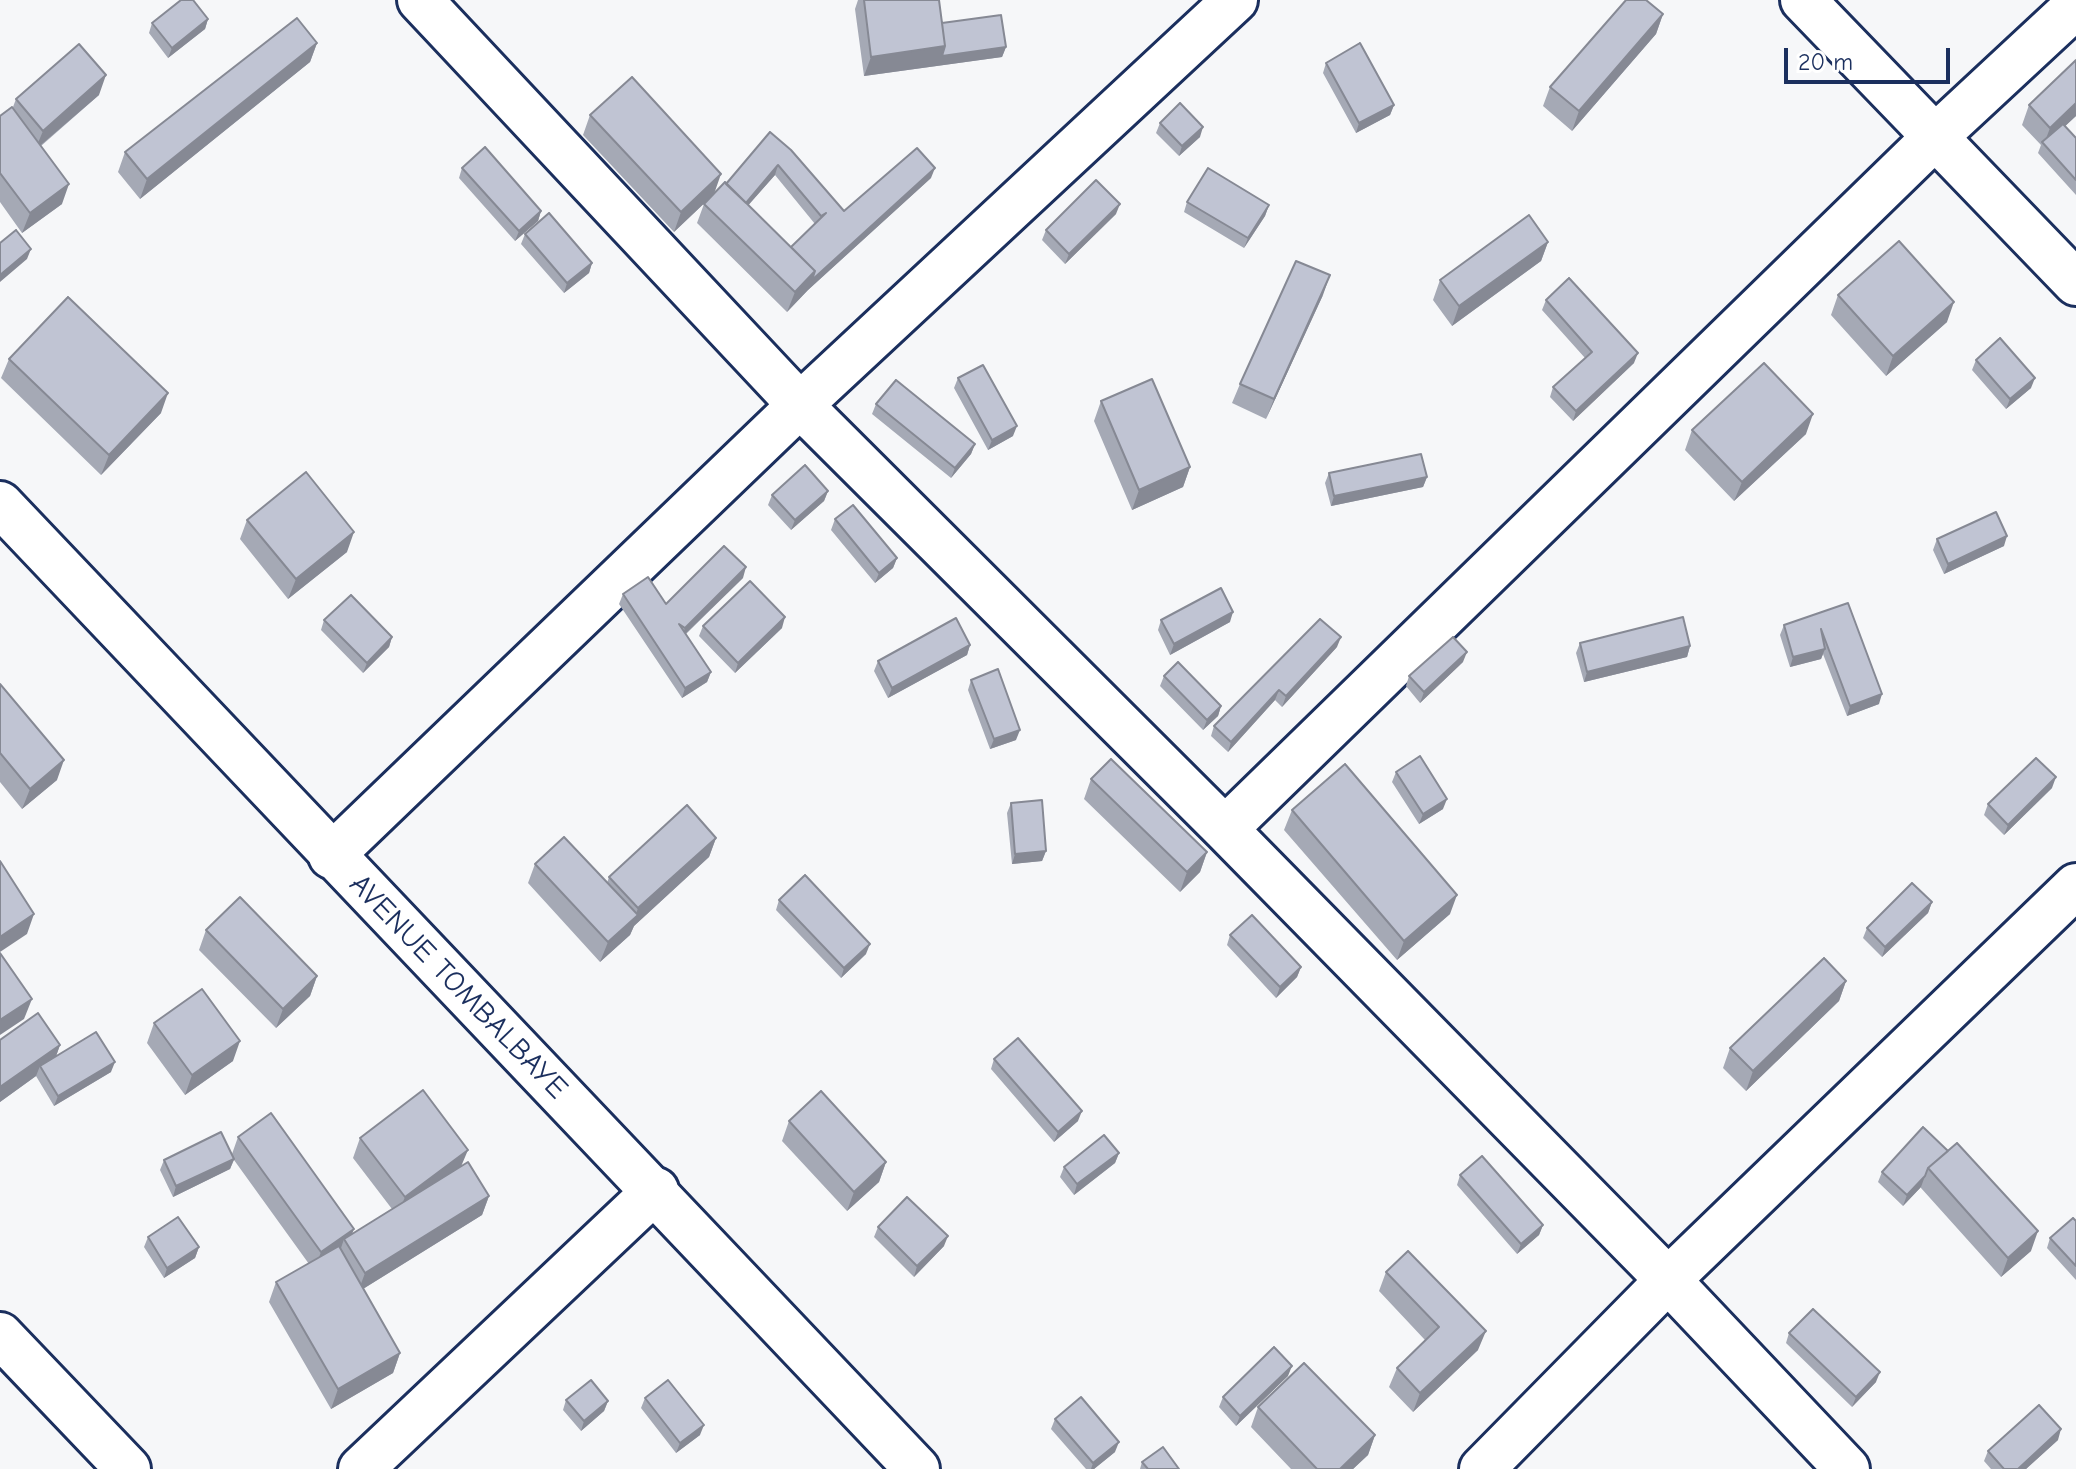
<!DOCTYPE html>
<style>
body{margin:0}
#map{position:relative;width:2076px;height:1469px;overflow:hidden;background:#f6f7f9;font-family:"Comic Neue",sans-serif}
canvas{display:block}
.scale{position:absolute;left:1784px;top:48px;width:166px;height:36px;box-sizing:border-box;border:4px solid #1b2f5e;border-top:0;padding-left:10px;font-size:24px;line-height:28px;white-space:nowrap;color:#1b2f5e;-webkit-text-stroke:6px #fff;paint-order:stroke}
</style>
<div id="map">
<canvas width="2076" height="1469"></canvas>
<div class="scale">20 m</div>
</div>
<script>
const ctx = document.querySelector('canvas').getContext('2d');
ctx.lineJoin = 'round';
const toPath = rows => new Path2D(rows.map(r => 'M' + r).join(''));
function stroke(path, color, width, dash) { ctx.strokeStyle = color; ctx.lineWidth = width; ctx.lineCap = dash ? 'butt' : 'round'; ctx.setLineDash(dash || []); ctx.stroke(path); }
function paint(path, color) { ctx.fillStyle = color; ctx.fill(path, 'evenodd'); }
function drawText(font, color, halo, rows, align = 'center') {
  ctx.font = font + ' "Comic Neue",sans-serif'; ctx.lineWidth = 6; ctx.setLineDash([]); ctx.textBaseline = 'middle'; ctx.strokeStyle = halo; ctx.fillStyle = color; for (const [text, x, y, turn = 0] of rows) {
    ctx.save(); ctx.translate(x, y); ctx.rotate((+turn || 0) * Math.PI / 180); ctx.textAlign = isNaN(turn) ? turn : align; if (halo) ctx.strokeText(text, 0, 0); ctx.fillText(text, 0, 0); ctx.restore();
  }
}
const minor = toPath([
 [420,0,800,405,1225,829,1668,1280,1847,1469],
 [1803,0,2076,283],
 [1225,829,1935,137,2076,6],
 [331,856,800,405,1235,0],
 [0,1335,128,1469],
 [361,1469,656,1190],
 [1482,1469,1668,1280,2076,886]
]);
const secondary = toPath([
 [0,504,917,1469]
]);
stroke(minor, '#1b2f5e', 50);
stroke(secondary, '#1b2f5e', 50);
stroke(minor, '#fff', 44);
stroke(secondary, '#fff', 44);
paint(toPath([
 [858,0,939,0,942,23,1006,47,1002,57,864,76,855,9],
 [1663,14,1656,34,1572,131,1543,106,1550,87],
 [208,19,205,29,168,58,149,33,152,23],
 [317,43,310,62,140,199,118,172,125,152],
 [1326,63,1394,105,1390,115,1356,133,1323,73],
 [99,95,41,146,62,204,22,233,0,202,0,116,13,107,16,99],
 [2029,105,2076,116,2065,126,2076,138,2076,195,2038,153,2041,145,2022,125],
 [590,115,714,193,726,184,770,132,844,211,931,178,808,290,787,312,697,223,704,204,713,195,674,232,583,135],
 [775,175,815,224,791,247,748,205],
 [1160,123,1200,137,1179,156,1156,133],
 [462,168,541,211,538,221,515,241,459,178],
 [1187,202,1269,205,1265,216,1244,248,1184,212],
 [1116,214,1065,264,1042,240,1046,230],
 [525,234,592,263,589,273,564,293,521,244],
 [1548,242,1541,261,1452,326,1433,300,1440,280],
 [1323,295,1266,419,1232,403,1240,384],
 [1838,295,1947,322,1886,376,1831,315],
 [1546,300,1634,363,1573,421,1550,397,1553,387,1585,358,1542,310],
 [9,359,161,413,101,475,1,378],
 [1976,360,2031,388,2006,409,1972,370],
 [958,378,1013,436,988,450,954,388],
 [1101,401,1190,467,1183,487,1132,510,1094,421],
 [876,404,975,444,971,454,951,478,872,414],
 [1692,430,1806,434,1734,501,1685,450],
 [1329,473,1427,477,1423,487,1331,506,1325,483],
 [828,491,824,501,791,530,768,505,772,495],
 [835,519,897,558,893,568,875,583,831,530],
 [247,520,347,552,288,599,240,539],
 [1937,539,2004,546,1944,574,1933,550],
 [743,578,686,634,711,672,707,682,682,698,619,604,623,594,666,604],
 [1848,603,1879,704,1847,716,1823,654,1821,659,1790,667,1780,635,1784,625],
 [324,620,392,637,389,647,363,673,321,630],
 [1161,620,1230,622,1170,655,1158,630],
 [703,626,782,628,735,673,699,636],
 [1580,643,1690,646,1687,657,1584,682,1576,653],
 [970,645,967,655,888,698,874,671,878,661],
 [1337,647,1282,707,1275,700,1228,752,1211,736,1214,726],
 [1463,662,1420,703,1406,686,1409,676],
 [1164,676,1221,706,1218,716,1203,730,1160,686],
 [971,680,1016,740,990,749,968,690],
 [0,684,57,780,22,809,0,782],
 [1396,772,1443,809,1419,824,1392,782],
 [1091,779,1207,852,1200,872,1180,892,1084,799],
 [2052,788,2004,835,1984,815,1988,804],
 [1011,803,1046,851,1042,861,1012,864,1007,813],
 [1292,810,1450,914,1397,960,1284,830],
 [716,838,709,857,634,926,630,935,600,962,528,883,535,864,607,883,609,877],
 [779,900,866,954,841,978,776,910],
 [1932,902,1928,913,1882,957,1863,938,1867,928],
 [206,930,317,976,310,996,276,1028,199,950],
 [1230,935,1301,967,1297,977,1276,998,1227,945],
 [1846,981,1839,1001,1746,1091,1723,1068,1730,1048],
 [154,1023,233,1061,185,1095,147,1043],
 [0,1040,60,1045,56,1056,111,1072,54,1106,36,1076,0,1102],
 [994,1059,1078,1121,1054,1142,991,1069],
 [789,1121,886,1162,879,1182,847,1211,782,1141],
 [1923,1127,2031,1251,2001,1277,1921,1188,1921,1187,1903,1206,1878,1182,1882,1172],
 [238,1137,352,1234,392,1209,353,1158,360,1138,462,1166,489,1196,482,1215,363,1289,400,1353,393,1373,331,1409,269,1302,276,1282,309,1264,234,1160,230,1169,173,1197,160,1170,164,1160,232,1154],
 [1119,1153,1115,1163,1074,1195,1060,1177,1064,1167],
 [1460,1175,1543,1225,1539,1235,1517,1254,1457,1185],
 [2076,1221,2076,1280,2047,1248,2050,1238],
 [878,1227,944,1246,914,1277,874,1237],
 [148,1237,199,1247,195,1258,164,1278,144,1247],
 [1386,1272,1478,1350,1413,1412,1389,1387,1397,1368,1425,1340,1379,1291],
 [1789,1333,1876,1382,1852,1407,1786,1343],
 [1288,1376,1236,1426,1219,1407,1223,1397],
 [645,1398,700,1435,676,1453,641,1408],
 [566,1400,608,1401,604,1411,581,1431,563,1410],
 [1258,1407,1375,1435,1368,1455,1353,1469,1291,1469,1251,1427],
 [1055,1419,1115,1452,1094,1469,1086,1469,1051,1429],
 [2058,1440,2026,1469,1991,1469,1984,1461,1988,1451],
 [1142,1462,1179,1469,1140,1469]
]), '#a5a9b5');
paint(toPath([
 [1663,14,1656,34,1572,131,1579,111],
 [208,19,205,29,168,58,172,48],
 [317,43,310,62,140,199,147,179],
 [945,46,1006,47,1002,57,864,76,871,57],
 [106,75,99,95,35,150,43,131],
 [2076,103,2076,116,2045,145,2044,144,2050,128],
 [1394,105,1390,115,1356,133,1359,123],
 [1203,127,1200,137,1179,156,1182,146],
 [778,165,775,175,738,217,742,207],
 [935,168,931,178,808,290,787,312,795,292,815,271],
 [721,174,714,194,674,232,681,212],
 [69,184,62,204,22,233,30,213],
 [1120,204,1116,214,1065,264,1069,254],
 [1269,205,1265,216,1244,248,1248,238],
 [541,211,538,221,515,241,519,231],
 [1548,242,1541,261,1452,326,1459,306],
 [31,249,27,259,0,282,0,275],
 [592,263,589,273,564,293,567,283],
 [1330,275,1323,295,1266,419,1274,399],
 [1954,302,1947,322,1886,376,1893,356],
 [1638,353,1634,363,1573,421,1576,411],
 [2035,378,2031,388,2006,409,2010,399],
 [168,393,161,413,101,475,109,455],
 [1813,414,1806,434,1734,501,1742,482],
 [1017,426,1013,436,988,450,992,440],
 [975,444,971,454,951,478,955,468],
 [1190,467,1183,487,1132,510,1139,490],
 [1427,477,1423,487,1331,506,1334,496],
 [828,491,824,501,791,530,795,520],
 [354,532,347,552,288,599,296,579],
 [2007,536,2004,546,1944,574,1948,564],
 [897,558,893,568,875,583,879,573],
 [746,567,743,578,681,638,685,628],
 [1233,612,1230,622,1170,655,1174,644],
 [785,617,782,628,735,673,738,663],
 [392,637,389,647,363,673,367,663],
 [1341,637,1337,647,1282,707,1286,696],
 [970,645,967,655,888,698,892,688],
 [1690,646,1687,657,1584,682,1587,672],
 [1825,649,1821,659,1790,667,1793,657],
 [1467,652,1463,662,1420,703,1424,692],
 [711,672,707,682,682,698,685,688],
 [1279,690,1275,700,1228,752,1231,742],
 [1882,694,1879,704,1847,716,1850,706],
 [1221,706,1218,716,1203,730,1207,720],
 [1020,730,1016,740,990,749,994,739],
 [64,760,57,780,22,809,30,789],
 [2056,777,2052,788,2004,835,2008,825],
 [1447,799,1443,809,1419,824,1423,814],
 [716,838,709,857,634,926,630,935,600,962,608,942,635,917,638,908],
 [1046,851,1042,861,1012,864,1015,854],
 [1207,852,1200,872,1180,892,1187,872],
 [1457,895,1450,914,1397,960,1404,941],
 [1932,902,1928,913,1882,957,1885,947],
 [34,914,27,934,0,952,0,937],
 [870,944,866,954,841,978,844,968],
 [1301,967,1297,977,1276,998,1280,987],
 [317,976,310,996,276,1028,283,1009],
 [1846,981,1839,1001,1746,1091,1753,1071],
 [32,999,24,1019,0,1035,0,1020],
 [240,1041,233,1061,185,1095,192,1075],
 [60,1045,53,1065,40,1066,36,1076,0,1102,0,1087],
 [115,1062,111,1072,54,1106,58,1096],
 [1082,1111,1078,1121,1054,1142,1058,1132],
 [468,1150,460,1169,397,1216,405,1197],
 [1119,1153,1115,1163,1074,1195,1077,1184],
 [234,1159,230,1169,173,1197,176,1186],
 [886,1162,879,1182,847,1211,854,1192],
 [1925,1176,1921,1187,1903,1206,1907,1195],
 [489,1196,482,1215,358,1292,365,1273],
 [1543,1225,1539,1235,1517,1254,1521,1244],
 [354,1229,348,1245,344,1239,339,1254,314,1271,321,1252],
 [2038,1231,2031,1251,2001,1277,2008,1258],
 [948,1236,944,1246,914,1277,917,1266],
 [199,1247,195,1258,164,1278,167,1268],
 [1486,1331,1478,1350,1413,1412,1420,1393],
 [400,1353,393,1373,331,1409,338,1389],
 [1292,1366,1288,1376,1236,1426,1240,1416],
 [1880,1372,1876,1382,1852,1407,1856,1397],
 [608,1401,604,1411,581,1431,584,1421],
 [704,1425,700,1435,676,1453,680,1443],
 [2061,1429,2058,1440,2026,1469,2018,1469],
 [1375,1435,1368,1455,1353,1469,1340,1469],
 [1119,1442,1115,1452,1094,1469,1091,1469,1093,1463]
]), '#868994');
const building = toPath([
 [181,0,193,0,208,19,172,48,152,23,181,0],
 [864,0,939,0,945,46,871,57,864,0],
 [1626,0,1646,0,1663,14,1579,111,1550,87,1626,0],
 [1001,15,1006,47,942,56,945,46,942,23,1001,15],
 [297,18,317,43,147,179,125,152,297,18],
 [1360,43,1394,105,1359,123,1326,63,1360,43],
 [79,44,106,75,43,131,16,99,79,44],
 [2076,60,2076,103,2050,128,2029,105,2076,60],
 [632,77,721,174,681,212,590,115,632,77],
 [1180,103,1203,127,1182,146,1160,123,1180,103],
 [12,107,69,184,30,213,0,173,0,116,12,107],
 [2063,124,2076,138,2076,180,2042,142,2063,124],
 [770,132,791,150,844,211,917,148,935,168,812,280,815,271,791,247,826,213,821,216,778,165,746,203,726,184,770,132],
 [485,147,541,211,519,231,462,168,485,147],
 [1208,168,1269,205,1248,238,1187,202,1208,168],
 [1096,180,1120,204,1069,254,1046,230,1096,180],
 [725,182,815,271,795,292,704,204,725,182],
 [549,213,592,263,567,283,525,234,549,213],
 [1529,215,1548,242,1459,306,1440,280,1529,215],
 [16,230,31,249,0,275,0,243,16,230],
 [1899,241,1954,302,1893,356,1838,295,1899,241],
 [1296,261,1330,275,1274,399,1240,384,1296,261],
 [1569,278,1638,353,1576,411,1553,387,1592,352,1546,300,1569,278],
 [68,297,168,393,109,455,9,359,68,297],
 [2000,338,2035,378,2010,399,1976,360,2000,338],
 [1764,363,1813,414,1742,482,1692,430,1764,363],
 [983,365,1017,426,992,440,958,378,983,365],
 [1152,379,1190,467,1139,490,1101,401,1152,379],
 [896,380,975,444,955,468,876,404,896,380],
 [1421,454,1427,477,1334,496,1329,473,1421,454],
 [805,465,828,491,795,520,772,495,805,465],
 [306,472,354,532,296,579,247,520,306,472],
 [853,505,897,558,879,573,835,519,853,505],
 [1996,512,2007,536,1948,564,1937,539,1996,512],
 [724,546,746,567,685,628,679,624,711,672,685,688,623,594,648,577,666,604,724,546],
 [750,581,785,617,738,663,703,626,750,581],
 [1221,588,1233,612,1174,644,1161,620,1221,588],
 [351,595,392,637,367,663,324,620,351,595],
 [1848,603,1882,694,1850,706,1821,629,1825,649,1793,657,1784,625,1848,603],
 [1683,617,1690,646,1587,672,1580,643,1683,617],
 [956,618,970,645,892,688,878,661,956,618],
 [1320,619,1341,637,1286,696,1279,690,1231,742,1214,726,1320,619],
 [1453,637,1467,652,1424,692,1409,676,1453,637],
 [1178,662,1221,706,1207,720,1164,676,1178,662],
 [998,669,1020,730,994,739,971,680,998,669],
 [0,684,64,760,30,789,0,753,0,684],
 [1420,756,1447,799,1423,814,1396,772,1420,756],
 [2036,758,2056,777,2008,825,1988,804,2036,758],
 [1111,759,1207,852,1187,872,1091,779,1111,759],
 [1345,764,1457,895,1404,941,1292,810,1345,764],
 [1042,800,1046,851,1015,854,1011,803,1042,800],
 [687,805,716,838,638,908,609,877,687,805],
 [564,837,638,915,608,942,535,864,564,837],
 [0,861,34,914,0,937,0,861],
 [805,875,870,944,844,968,779,900,805,875],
 [1912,883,1932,902,1885,947,1867,928,1912,883],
 [240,897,317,976,283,1009,206,930,240,897],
 [1252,915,1301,967,1280,987,1230,935,1252,915],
 [0,953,32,999,0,1020,0,953],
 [1824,958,1846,981,1753,1071,1730,1048,1824,958],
 [202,989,240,1041,192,1075,154,1023,202,989],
 [38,1013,60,1045,0,1087,0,1040,38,1013],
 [96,1032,115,1062,58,1096,40,1066,96,1032],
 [1018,1038,1082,1111,1058,1132,994,1059,1018,1038],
 [423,1090,468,1150,405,1197,360,1138,423,1090],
 [821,1091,886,1162,854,1192,789,1121,821,1091],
 [271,1113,354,1229,321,1252,238,1137,271,1113],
 [1923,1127,1948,1151,1928,1168,1925,1176,1907,1195,1882,1172,1923,1127],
 [221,1132,234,1159,176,1186,164,1160,221,1132],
 [1104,1135,1119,1153,1077,1184,1064,1167,1104,1135],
 [1957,1143,2038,1231,2008,1258,1928,1168,1957,1143],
 [1482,1156,1543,1225,1521,1244,1460,1175,1482,1156],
 [468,1162,489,1196,365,1273,344,1239,468,1162],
 [907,1197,948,1236,917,1266,878,1227,907,1197],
 [178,1217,199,1247,167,1268,148,1237,178,1217],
 [2073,1218,2076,1221,2076,1266,2050,1238,2073,1218],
 [339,1246,400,1353,338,1389,276,1282,339,1246],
 [1408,1251,1486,1331,1420,1393,1397,1368,1439,1327,1386,1272,1408,1251],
 [1813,1309,1880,1372,1856,1397,1789,1333,1813,1309],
 [1274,1347,1292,1366,1240,1416,1223,1397,1274,1347],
 [1304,1363,1375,1435,1340,1469,1317,1469,1258,1407,1304,1363],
 [591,1380,608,1401,584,1421,566,1400,591,1380],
 [668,1380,704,1425,680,1443,645,1398,668,1380],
 [1081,1397,1119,1442,1093,1463,1055,1419,1081,1397],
 [2039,1405,2061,1429,2018,1469,2004,1469,1988,1451,2039,1405],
 [1163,1447,1179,1469,1148,1469,1142,1462,1163,1447]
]);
paint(building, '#c0c4d3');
stroke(building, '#868994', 2);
drawText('30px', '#1b2f5e', '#fff', [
 ["AVENUE TOMBALBAYE",458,987,46]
]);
</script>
